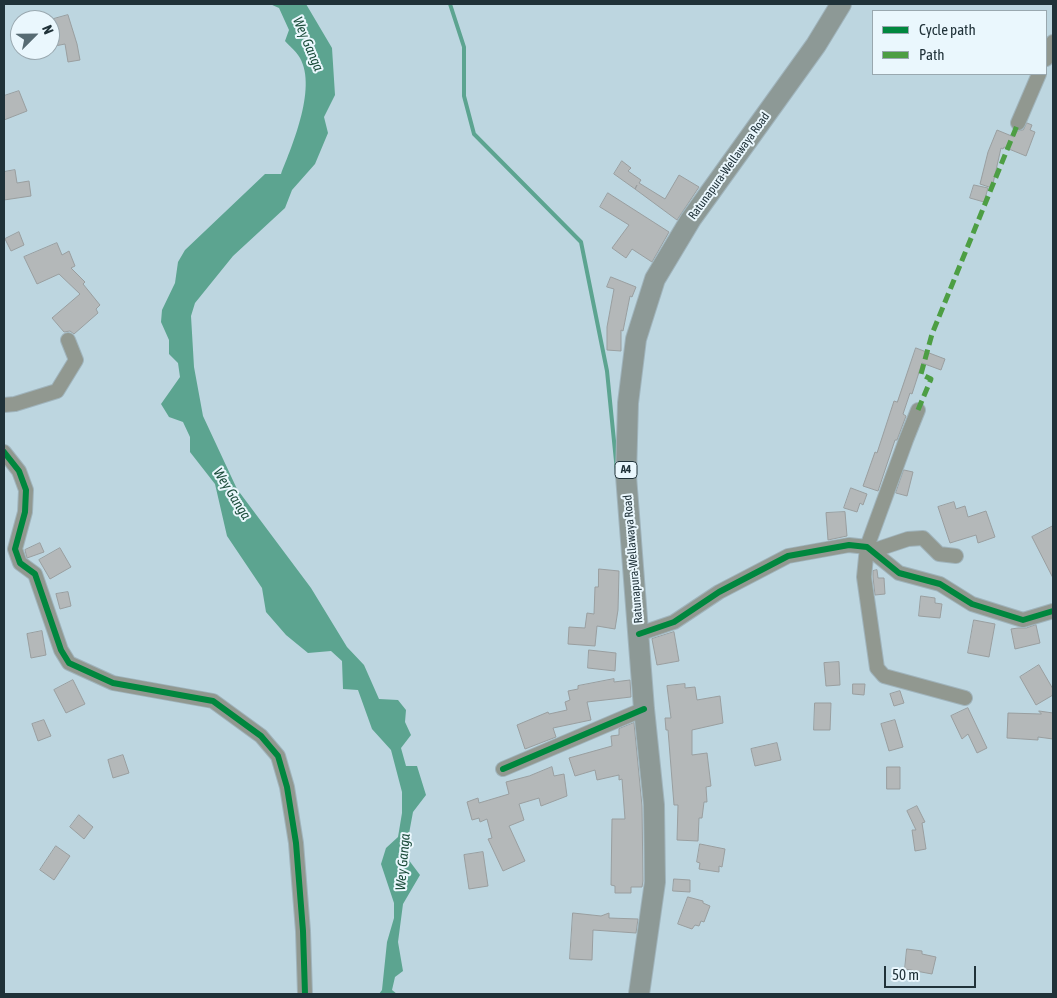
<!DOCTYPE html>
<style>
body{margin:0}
#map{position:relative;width:1057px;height:998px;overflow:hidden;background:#bdd6e0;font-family:"Asap Condensed",sans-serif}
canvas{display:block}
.frame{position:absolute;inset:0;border:5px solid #203239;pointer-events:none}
.legend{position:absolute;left:872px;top:10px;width:175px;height:65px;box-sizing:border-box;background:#eaf7fd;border:1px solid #99a8af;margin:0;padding:6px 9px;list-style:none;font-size:15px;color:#203239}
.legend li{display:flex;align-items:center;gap:10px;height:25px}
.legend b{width:25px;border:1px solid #99a8af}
.north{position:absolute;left:10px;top:10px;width:50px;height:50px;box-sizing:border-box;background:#eaf7fd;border:1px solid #99a8af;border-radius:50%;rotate:67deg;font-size:14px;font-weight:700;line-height:20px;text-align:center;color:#203239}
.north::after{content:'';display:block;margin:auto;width:18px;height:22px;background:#576b73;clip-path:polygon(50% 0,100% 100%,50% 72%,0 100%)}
.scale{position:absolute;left:884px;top:966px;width:92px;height:22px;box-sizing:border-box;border:2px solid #203239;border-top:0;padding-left:6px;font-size:15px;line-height:18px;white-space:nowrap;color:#203239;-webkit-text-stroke:4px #eaf7fd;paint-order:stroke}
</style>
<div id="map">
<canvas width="1057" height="998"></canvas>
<div class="frame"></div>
<ul class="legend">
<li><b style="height:6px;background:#00873e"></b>Cycle path</li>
<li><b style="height:6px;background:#4d9e44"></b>Path</li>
</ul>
<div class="north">N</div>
<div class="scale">50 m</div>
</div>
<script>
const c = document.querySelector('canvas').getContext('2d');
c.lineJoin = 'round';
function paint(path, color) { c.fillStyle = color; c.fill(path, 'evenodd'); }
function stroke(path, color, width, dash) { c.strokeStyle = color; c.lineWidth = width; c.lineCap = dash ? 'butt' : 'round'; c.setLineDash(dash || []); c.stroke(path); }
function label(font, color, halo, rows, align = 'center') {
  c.font = font + ' "Asap Condensed",sans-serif'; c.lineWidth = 4; c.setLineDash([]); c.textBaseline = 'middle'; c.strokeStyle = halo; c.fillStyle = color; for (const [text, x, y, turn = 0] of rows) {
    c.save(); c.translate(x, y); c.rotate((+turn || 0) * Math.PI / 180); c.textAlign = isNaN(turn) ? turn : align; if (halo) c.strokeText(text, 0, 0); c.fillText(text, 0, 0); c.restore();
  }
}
const water = new Path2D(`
 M270,4H306L332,48L335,95L324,117L328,133L315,164L292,190L285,208L233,256L195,303L191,316L194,367L203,416L237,489L311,588L347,647L364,665L379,699L398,700L406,710L405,722L411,735L401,748L406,766H417L426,795L413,812L405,855L420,875L403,904L398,942L403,971L395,977L392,990L397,994H379L382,990L387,942L394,918V903L381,864L386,848L398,837L402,813V792L391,750L372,729L358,690L343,689L342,661L331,651L308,653L286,635L266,612L262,588L227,536L215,484L190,452V437L183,422L169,417L161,404L180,377L178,363L169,354V340L161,322L162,310L175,283L178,262L185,250L265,174H281C292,146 319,84 298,55C295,50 289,46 285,41L289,30L279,8Z`);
const stream = new Path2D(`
 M450,4L464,47V96L474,134L581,242L607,371L617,471`);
const building = new Path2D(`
 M68,15L77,44L80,60L68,62L65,44L55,46L50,31V20Z
 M19,91L27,111L4,120V96Z
 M1027,123L1032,125L1030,130L1035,132L1026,156L1004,147L1003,149L1001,148L992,188L980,184L988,152L997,130L1014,137L1017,131L1023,130Z
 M622,161L631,168L628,171L641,180L639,183L665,199L679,175L699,187L677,220L635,189L637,185L635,189L614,174Z
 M15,170L17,183L29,181L31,196L4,200V172Z
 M974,185L988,188L984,202L970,198Z
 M608,193L669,232L652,262L632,249L626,258L612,248L629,225L600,207Z
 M19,232L24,245L11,251L5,239Z
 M57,243L62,255L69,251L75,266L71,268L85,282L83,284L100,305L96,309L98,313L74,334L70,331L64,332L52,318L80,294L59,274L37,284L24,257Z
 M611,277L636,287L632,297L630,296L623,331L621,330V351L607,350V327L614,289L607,287Z
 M916,348L945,359L941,370L922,363L912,394L910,393L903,414L906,416L897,440H895L878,491L863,486L875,452L877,453L894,401L897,402Z
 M904,470L913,472L907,496L896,493Z
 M851,488L867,494L863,505L860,503L857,512L844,508Z
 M954,502L956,509L965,506L968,517L986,511L995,537L978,543L976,535L950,543L938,507Z
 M845,512L847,536L828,540L826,513Z
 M1053,526V578L1032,537Z
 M40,543L44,552L27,558L25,550Z
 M60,548L71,567L50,579L39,560Z
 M599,569L619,571L618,610L615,629L597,626L595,646L568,644L569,627L585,628L587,613L594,614L595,587H598Z
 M877,570L878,578H884L885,594L875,595L873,577V571Z
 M68,592L71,606L60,609L56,594Z
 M921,596L935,598V603L942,604L940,618L919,616Z
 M974,620L995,624L989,657L968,653Z
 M1036,625L1040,643L1015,649L1011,629L1018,628H1026Z
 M42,631L46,655L31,658L27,634Z
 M674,632L679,661L657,665L652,639Z
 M589,650L616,653L615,671L588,668Z
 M839,662L840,685L826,686L824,663Z
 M1039,665L1053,689V695L1036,705L1020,677Z
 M614,679V682L630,680L631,697L587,702L591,720L553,728L556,737L525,749L517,725L548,712L549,714L567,710L565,702L570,700L568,691L578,689V686Z
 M73,680L85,704L66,713L54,690Z
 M685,684V688L695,687L697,700L720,696L723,723L692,730V755L707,753L711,786L706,787L707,802H704L702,818H699L698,841L677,840L678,805H674L668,730H666L665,718H671L667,686Z
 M853,684H865L864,695L853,694Z
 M900,691L904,703L894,706L890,694Z
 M815,703H831L830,730H814Z
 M968,708L987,748L977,753L968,734L962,739L951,716Z
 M1039,711L1053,713V739L1038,737V740L1007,738L1008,713L1041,714Z
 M44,720L51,736L38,741L32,724Z
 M895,720L903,747L889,751L881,724Z
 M634,723L642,806L643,881L642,887H631V893H615V886L611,885L612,819H625L622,779L619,780V775L597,780L595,770L575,776L569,758L612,746L611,736L619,735V729Z
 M777,743L781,760L755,766L751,749Z
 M123,755L129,773L113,778L108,760Z
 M552,767L554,776L564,774L567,796L541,806L539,798L519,804L524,820L509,826L525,861L503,871L488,839L492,838L487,819L480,822L479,818L472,820L467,802L478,798L479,803L509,794L506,782L529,776Z
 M887,767H900V789H887Z
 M917,806L925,822L922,823L926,849L915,851L912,830H916L907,811Z
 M79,815L93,827L84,839L70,827Z
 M700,844L725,849L722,867L719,866V872L699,869L700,863L697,862Z
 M56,846L70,856L54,880L40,870Z
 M483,852L488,886L469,889L464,855Z
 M674,879L690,880V892L673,891Z
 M688,897L703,901V903L710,906L704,922L701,921L699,926L695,925L692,929L678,924Z
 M573,913L601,916L609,913V918L638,919L636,933L593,930L592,960L570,959Z
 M907,949L922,951V954L936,957L932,974L905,969Z`);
const minor = new Path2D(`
 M1046,59L1053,42
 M1018,123L1039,74
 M4,405L15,404L57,391L76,360L68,340
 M918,410L906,440L867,547L864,577L877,668L884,676L965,698
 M4,452L19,471L26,490L25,512L15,549L20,563L35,574L61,650L69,663L113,683L213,701L261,736L278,756L287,787L296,843L303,931L305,994
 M872,551L908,539L923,538L939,554L956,556
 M639,634L674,622L719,592L788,556L849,545L867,547L899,573L940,584L972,604L1023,620L1053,611
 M503,769L644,709`);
const highway = new Path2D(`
 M639,994L655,882L654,805L644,709L626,476L628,403L636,339L655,279L691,219L816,45L841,4`);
const quiet = new Path2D(`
 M918,410L931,379L921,374L932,334L1018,123`);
const cycleway = new Path2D(`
 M4,452L19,471L26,490L25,512L15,549L20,563L35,574L61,650L69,663L113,683L213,701L261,736L278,756L287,787L296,843L303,931L305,994
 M639,634L674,622L719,592L788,556L849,545L867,547L899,573L940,584L972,604L1023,620L1053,611
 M503,769L644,709`);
const shields = [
 [626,470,22]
];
const shieldNames = [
 ["A4",626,470]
];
const streetNames = [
 ["Ratunapura-Wellawaya Road",729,166,-54],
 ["Ratunapura-Wellawaya Road",633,559,-95]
];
const waterNames = [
 ["Wey Ganga",308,44,67],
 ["Wey Ganga",232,494,58],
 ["Wey Ganga",403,862,-85]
];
paint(water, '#5ca490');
stroke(stream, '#5ca490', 4);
paint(building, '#b4b8b9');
stroke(building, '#999e9f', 1);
stroke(minor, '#a0b4bc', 16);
stroke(highway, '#a0b4bc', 22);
stroke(minor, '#919890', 14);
stroke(highway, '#8d9996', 20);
stroke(quiet, '#4d9e44', 5, [10, 5]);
stroke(cycleway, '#00873e', 6);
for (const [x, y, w] of shields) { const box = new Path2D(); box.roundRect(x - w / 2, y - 8.5, w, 17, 4); c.fillStyle = '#eaf7fd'; c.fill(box); stroke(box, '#203239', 1); }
label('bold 11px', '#203239', null, shieldNames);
label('12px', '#203239', '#eaf7fd', streetNames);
label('italic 14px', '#1c4d3b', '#eaf7fd', waterNames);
</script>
